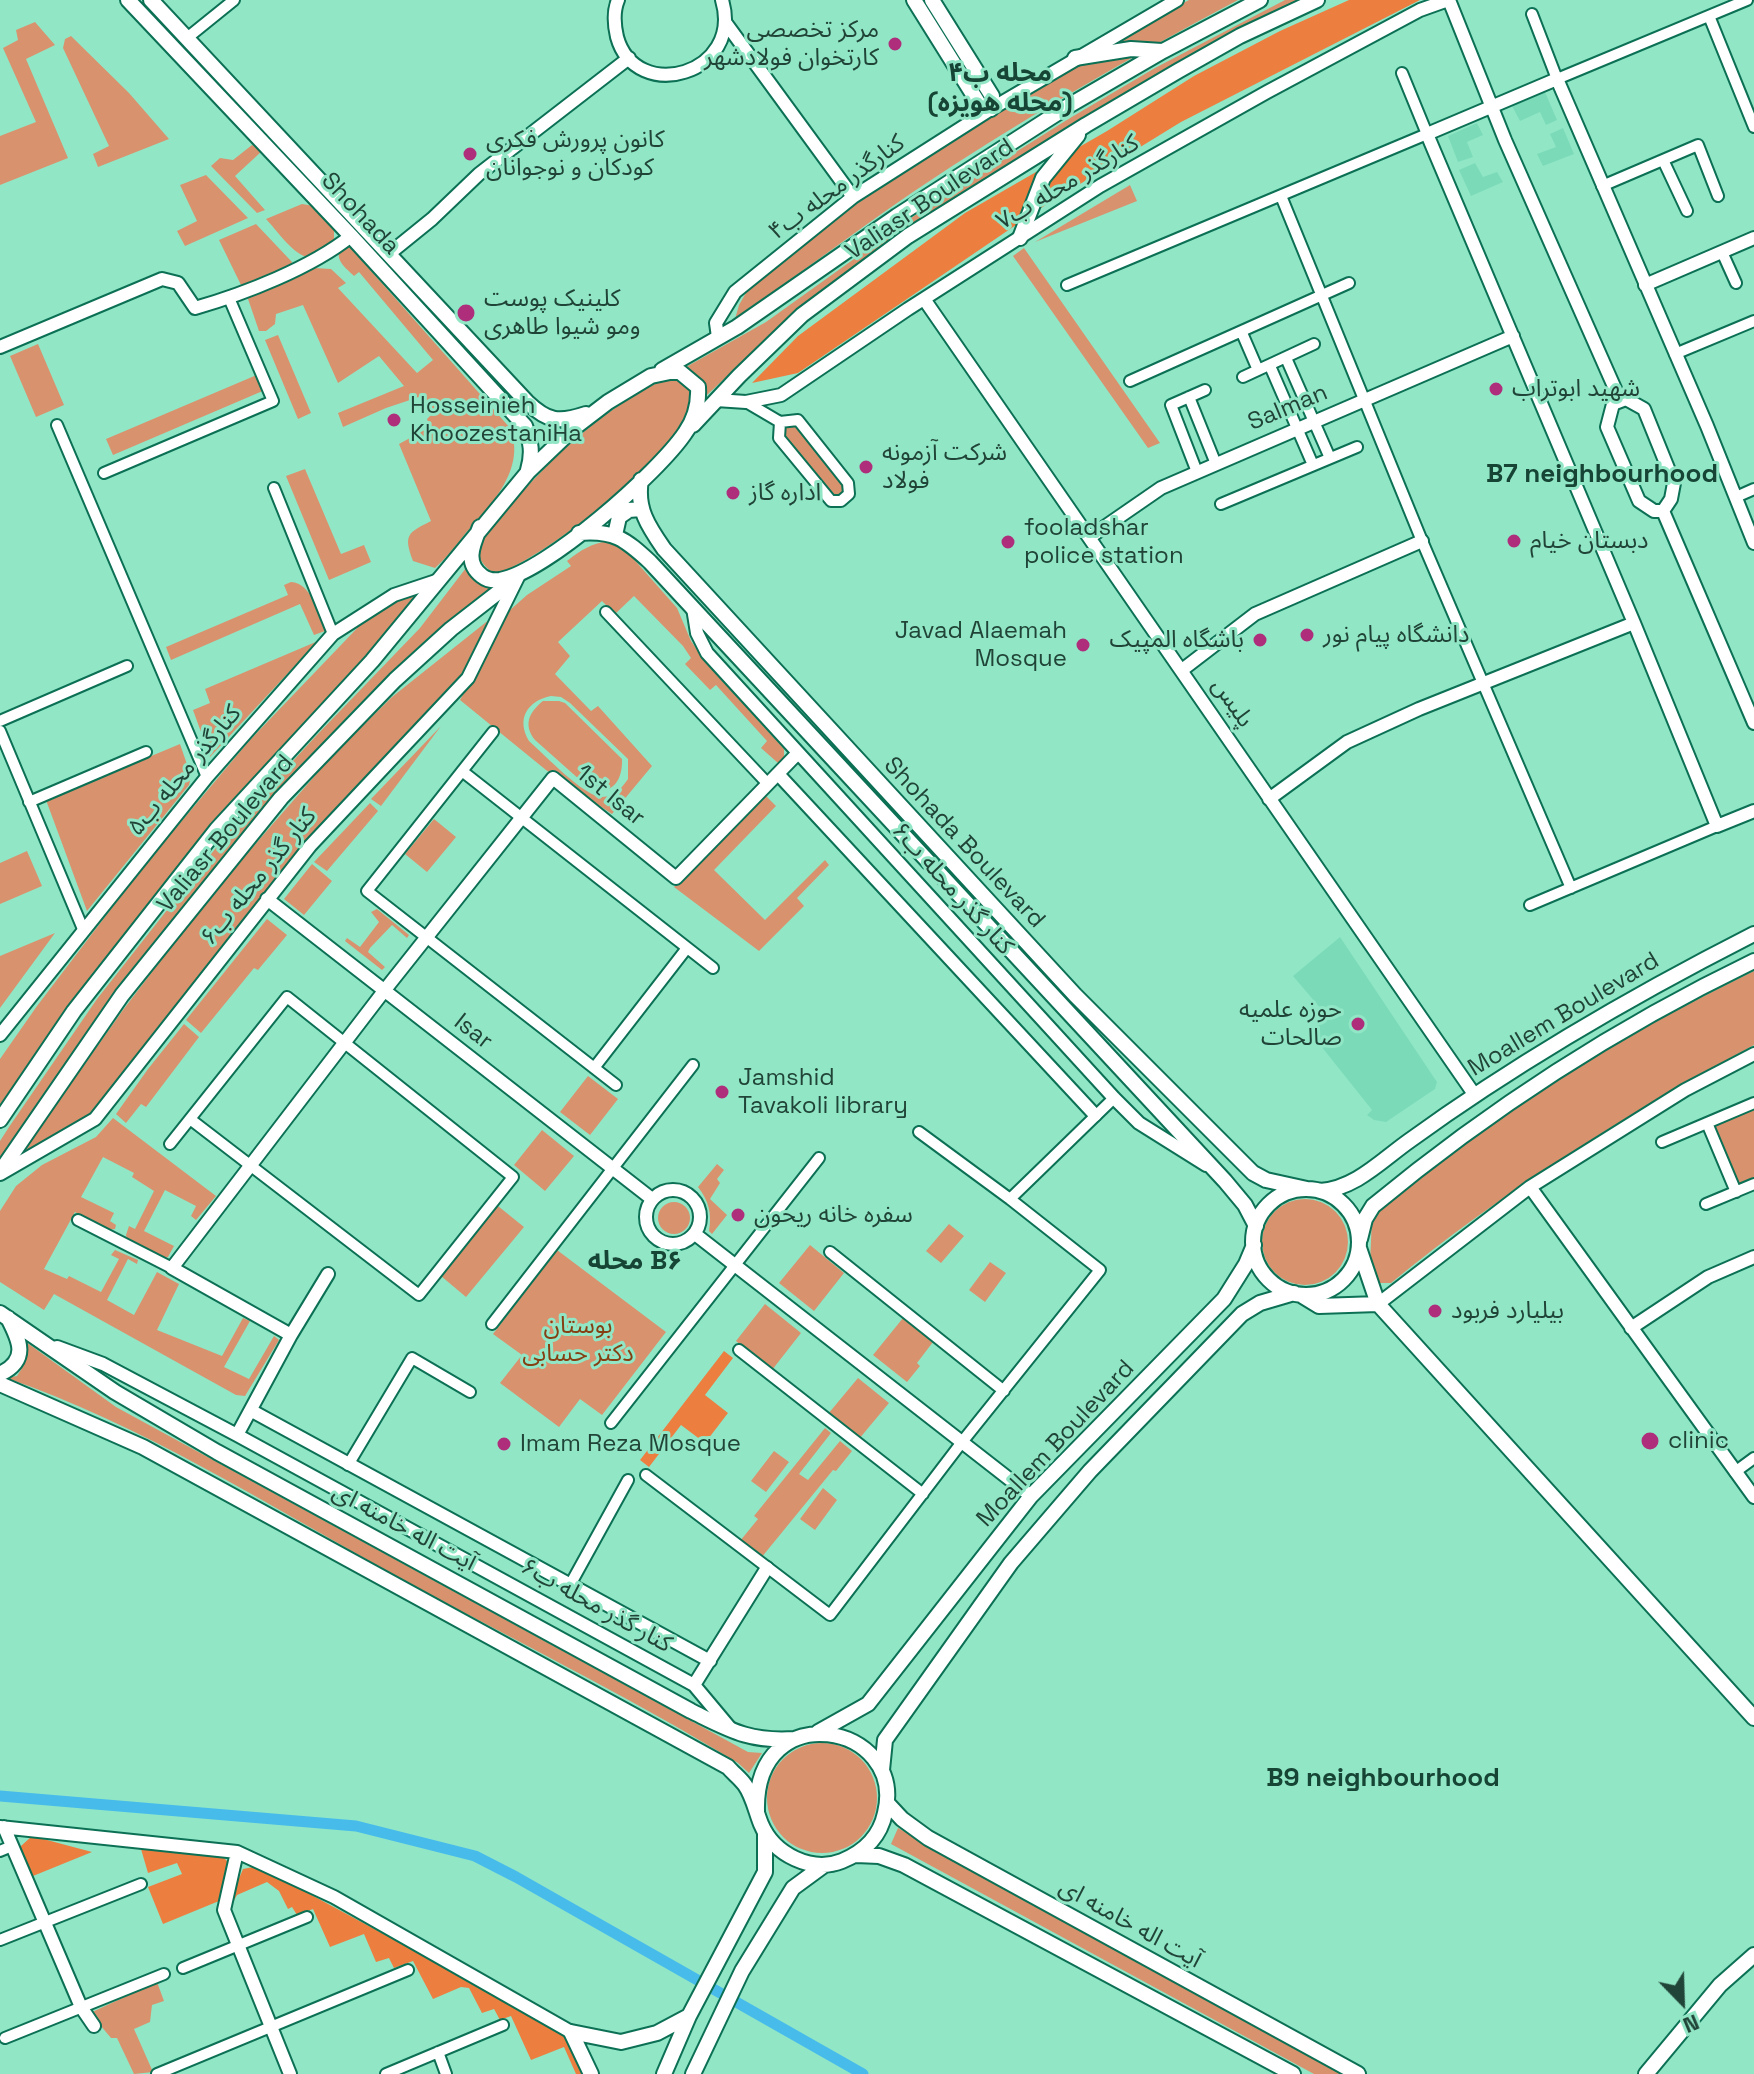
<!DOCTYPE html>
<meta charset="utf-8">
<style>
body{margin:0}
#map{position:relative;width:1754px;height:2074px;overflow:hidden;background:#91e6c6;font-family:"Space Grotesk",sans-serif}
canvas{display:block}
.north{position:absolute;left:1642px;top:1962px;width:80px;height:80px;-webkit-text-stroke:6px #91e6c6;paint-order:stroke;rotate:157deg;font-size:22px;font-weight:700;line-height:32px;text-align:center;color:#204437}
.north::after{content:'';display:block;margin:auto;width:28px;height:36px;background:#204437;clip-path:polygon(50% 0,100% 100%,50% 72%,0 100%)}
</style>
<div id="map">
<canvas width="1754" height="2074"></canvas>
<div class="north">N</div>
</div>
<script>
const c = document.querySelector('canvas').getContext('2d');
c.lineJoin = 'round';
function paint(path, color) { c.fillStyle = color; c.fill(path, 'evenodd'); }
function stroke(path, color, width, dash) { c.strokeStyle = color; c.lineWidth = width; c.lineCap = dash ? 'butt' : 'round'; c.setLineDash(dash || []); c.stroke(path); }
function label(font, color, halo, rows, align = 'center') {
  c.font = font + ' "Space Grotesk","Noto Sans Arabic",sans-serif'; c.lineWidth = 6; c.setLineDash([]); c.textBaseline = 'middle'; c.strokeStyle = halo; c.fillStyle = color; for (const [text, x, y, turn = 0] of rows) {
    c.save(); c.translate(x, y); c.rotate((+turn || 0) * Math.PI / 180); c.textAlign = isNaN(turn) ? turn : align; if (halo) c.strokeText(text, 0, 0); c.fillText(text, 0, 0); c.restore();
  }
}
const built = new Path2D(`
 M1545,92L1557,120L1546,125L1540,112L1520,121L1512,106Z
 M1477,123L1483,135L1467,142L1473,157L1458,162L1448,136Z
 M1563,128L1574,154L1543,166L1537,154L1556,147L1550,134Z
 M1475,163L1483,177L1497,172L1503,182L1471,196L1459,170Z
 M1340,937L1437,1082L1435,1089L1386,1122L1374,1120L1367,1115L1372,1110L1309,1031L1327,1016L1293,976Z`);
const green = new Path2D(`
 M1189,0H1238C1127,59 1017,122 913,192C853,233 795,277 735,319L739,305L751,284L832,220L1023,95L1137,27Z
 M1285,0H1303L1092,113L953,202L789,318L707,395L704,382L686,367L766,322L914,216L1070,118L1155,68Z
 M35,22L55,45L26,59L68,158L0,185V136L36,122L3,48L18,40L16,30Z
 M71,36L129,93L169,139L98,167L93,154L109,146L63,48L65,39Z
 M252,145L262,151L235,176L265,210L257,213L211,166L220,158L233,160Z
 M206,175L248,218L185,246L177,231L197,221L180,185Z
 M1130,185L1137,201L1035,242Z
 M302,204L314,206L334,230V239C329,244 322,253 315,256C299,264 276,229 266,219Z
 M256,224L292,262L290,267L241,285L219,240Z
 M349,246L510,428C527,469 490,506 465,534C456,546 446,558 435,568L413,561C403,534 408,533 431,521L399,444L430,427L427,419L431,415L422,396L386,408L343,427L338,413L404,386L379,356L338,383L303,305L276,314L275,324L266,331H259L247,296L314,268L331,269L346,283L338,288L417,373L433,360L359,272L354,276C345,267 334,260 341,247Z
 M1024,248L1160,443L1148,448L1013,256Z
 M278,335L311,413L298,419L265,340Z
 M38,344L64,405L36,417L10,356Z
 M259,374L265,390L113,455L106,439Z
 M663,380C674,380 684,379 689,390C692,397 694,407 691,414C674,455 537,565 494,574C486,567 477,560 479,549C481,536 495,523 503,514C549,460 599,411 663,380Z
 M796,423L847,488L841,497L833,498L785,441L782,432L784,425Z
 M305,469L341,554L364,545L371,562L329,580L286,476Z
 M609,541L623,547L677,608L691,641L706,663L784,749V758L778,763L761,748L767,741L716,685L710,690L685,664L691,658L683,646L634,596L615,614L602,601L558,642L570,656L555,674L591,711L598,706L652,766L612,814L546,770L460,700L509,611L527,595L571,566L567,561C581,550 592,543 609,541ZM551,696L561,697L570,703L628,759V779C622,788 614,797 602,797C583,796 545,755 529,741C516,719 527,701 551,696Z
 M469,564L482,584L491,590C427,633 373,689 320,746C202,874 99,1015 0,1159V1141L9,1127L97,999L234,825L315,737L420,628Z
 M291,582C312,583 318,614 325,631L314,635L300,604L171,660L166,647L288,595L284,585Z
 M426,589L354,670L0,1108V1059L37,1006L143,867L249,741L364,621L410,593Z
 M490,619L482,644L461,680L397,746L91,1119L26,1155H20L123,1010L210,896L333,755L392,697Z
 M318,641L210,757L193,710L210,703L205,689Z
 M543,701H559L565,703L622,759C623,780 612,797 589,788L535,740C523,725 529,712 543,701Z
 M441,726L381,806L371,799Z
 M180,744L191,776L189,785L87,911L46,800Z
 M764,794L776,806L714,870L765,920L825,860L829,865L797,898L804,906L759,951L674,887Z
 M370,803L378,811L327,871L314,862Z
 M434,819L456,837L427,872L405,854Z
 M27,851L42,886L0,904V863Z
 M312,864L332,881L304,915L284,899Z
 M377,909L409,935L407,938L392,925L370,948L368,952L385,967L382,970L345,941L347,938L360,947L379,922L371,912Z
 M267,919L287,935L258,970L254,968L201,1033L186,1020Z
 M55,933L0,1008V956Z
 M1754,971V1045C1627,1114 1503,1191 1391,1283H1380L1370,1264L1372,1217C1420,1177 1469,1136 1521,1102C1594,1053 1675,1010 1754,971Z
 M184,1024L199,1037L146,1107L141,1104L126,1123L116,1114L148,1069Z
 M588,1076L618,1099L590,1135L560,1112Z
 M1754,1107V1180L1738,1187L1711,1125Z
 M113,1118L216,1196L196,1220L191,1216L196,1206L165,1190L144,1231L174,1246L168,1257L163,1259L127,1240L126,1235L129,1226L135,1229L154,1191L132,1177L134,1173L103,1157L81,1197L114,1213L110,1221L116,1225L115,1229L107,1230L75,1212L44,1269L67,1279L69,1276L101,1292L119,1259L111,1255L115,1250L138,1260L137,1264L128,1259L107,1300L134,1315L157,1272L179,1284L157,1330L222,1356L243,1318L250,1321L224,1367L249,1379L274,1336L279,1340L245,1396L236,1395L54,1294L44,1310L0,1282V1211L16,1186L42,1165L96,1137Z
 M542,1130L574,1156L545,1191L514,1165Z
 M717,1164L724,1170L717,1179L720,1183L710,1199L727,1215L712,1234L709,1231C712,1214 709,1201 698,1187Z
 M1262 1242a43 43 0 1 1 86 0a43 43 0 1 1-86 0Z
 M658 1218a16 16 0 1 1 32 0a16 16 0 1 1-32 0Z
 M498,1206L524,1227L466,1297L441,1276Z
 M949,1224L964,1236L941,1263L926,1251Z
 M810,1245L844,1273L814,1311L779,1283Z
 M557,1250L666,1332L602,1415L580,1399L559,1427L500,1383L522,1355L493,1334Z
 M990,1262L1006,1273L985,1302L969,1290Z
 M765,1304L801,1333L772,1370L736,1341Z
 M903,1318L933,1342L917,1363L920,1366L907,1382L873,1355Z
 M26,1342L116,1407L748,1752L762,1753L749,1773L738,1763C625,1694 507,1637 391,1573C268,1505 139,1423 6,1378L17,1376C25,1364 29,1357 26,1342Z
 M858,1378L889,1403L859,1439L828,1414Z
 M825,1428L831,1433L799,1474L808,1480L840,1441L852,1451L836,1471L833,1470L761,1558L740,1541L758,1519L754,1516Z
 M774,1451L789,1462L766,1492L751,1481Z
 M823,1488L837,1500L815,1530L800,1519Z
 M767 1798a55 55 0 1 1 110 0a55 55 0 1 1-110 0Z
 M898,1828L1342,2074H1314L891,1844Z
 M157,1982L164,2001L152,2005L150,2022L134,2029L153,2072L134,2074L117,2038H111L90,2013Z`);
const forest = new Path2D(`
 M1349,0H1420L1181,122L1041,208L798,373L752,383L798,336L965,213L1107,131L1194,76L1280,31Z
 M724,1351L733,1358L705,1395L728,1413L705,1443L681,1425L649,1467L640,1460Z
 M32,1836L92,1852L33,1876L21,1857V1846Z
 M141,1849L224,1858L228,1862L227,1875L219,1901L163,1924L148,1887L182,1874L177,1863L148,1873Z
 M258,1866L568,2034L587,2074H576L564,2047L531,2060L511,2016L500,2020L494,2009L482,2013L469,1988L461,1987L433,1999L413,1961L394,1968L389,1958L376,1962L364,1934L330,1947L313,1909L297,1915L292,1907L288,1909L279,1891L267,1882L237,1895L233,1902L231,1897L243,1869Z`);
const canal = new Path2D(`
 M0,1796L356,1826L475,1856L516,1877L863,2074`);
const minor = new Path2D(`
 M1532,14L1557,79L1747,0
 M1709,16L1754,127
 M187,38L234,0
 M1663,160L1687,211
 M1602,186L1698,145L1718,196
 M1281,196L1422,541L1571,888
 M1722,252L1736,283
 M1067,285L1427,134L1402,73
 M1242,333L1258,370
 M1675,354L1754,321
 M1286,358L1330,458
 M1270,366L1313,465
 M1243,377L1314,344
 M1130,381L1349,283
 M1189,397L1216,464
 M746,402L780,422L798,420L848,483L849,494L841,501H831L779,438L780,422
 M57,425L207,777
 M1197,472L1171,405L1205,390
 M104,473L273,401L229,298
 M274,488L333,634
 M1736,497L1754,489
 M1221,504L1357,447
 M606,612L768,784
 M0,721L127,666
 M0,731L83,929
 M493,732L367,891L616,1085
 M462,771L713,968
 M29,802L146,752
 M1530,905L1717,826
 M594,1068L687,948
 M1707,1123L1736,1192
 M919,1132L1010,1199
 M1662,1142L1754,1103
 M170,1144L287,997L513,1177L419,1295L190,1119
 M1706,1204L1754,1184
 M78,1220L172,1268
 M830,1252L1004,1391
 M492,1324L693,1065
 M739,1350L923,1494
 M611,1423L819,1158
 M348,1465L412,1358L470,1392
 M1735,1472L1754,1458
 M646,1475L830,1615L962,1442L1100,1270L1010,1199L1114,1098
 M570,1585L628,1480
 M0,1851L12,1846
 M0,1940L141,1884
 M183,1968L307,1917
 M5,2038L164,1974
 M438,2052L446,2074
 M157,2074L408,1970
 M386,2074L503,2025`);
const tertiary = new Path2D(`
 M618,0C613,12 614,24 617,37C636,105 744,74 722,0
 M1449,0L1505,140L1620,400
 M725,22L853,197
 M390,253L432,219L479,174L629,58
 M1645,285L1754,238
 M924,299L1474,1094
 M718,337L716,323L735,292L853,197L991,109L1177,0
 M0,347L162,279L178,283L195,308C244,294 311,268 351,236
 M1626,399L1644,409L1674,483L1671,499L1663,511H1654L1639,501L1607,427L1613,404Z
 M716,400L746,402L781,395L908,309L1100,186L1267,92L1420,10L1448,0
 M1663,511L1754,723
 M1090,537L1161,488L1513,336
 M1754,543L1707,426L1557,79L1427,134L1634,623L1717,826L1754,811
 M693,608L697,633L707,653L1114,1098L1139,1123L1206,1165
 M1182,670L1255,614L1422,541
 M778,774L1095,1115
 M1269,799L1347,742L1419,709L1634,623
 M267,899L652,1199
 M0,1035L207,777L333,634L394,595L439,580
 M0,1174L95,1119L310,846L468,678L518,577
 M1530,1187L1754,1497
 M646 1217a27 27 0 1 1 54 0a27 27 0 1 1-54 0Z
 M695,1234L1031,1496
 M1378,1304L1530,1187L1685,1090L1754,1054
 M1631,1328L1708,1277L1754,1257
 M291,1335L172,1268L384,991L553,778L676,878L798,753
 M57,1347L103,1364L237,1435L694,1685L730,1728
 M252,1411L710,1661
 M237,1435L291,1335L328,1274
 M694,1685L767,1568
 M0,1827L237,1852L334,1897L571,2032
 M4,1827L81,2007L94,2026
 M237,1852L224,1910L290,2074`);
const secondary = new Path2D(`
 M128,0L351,236L525,426C531,442 533,453 528,470
 M151,0L527,402C548,422 559,423 586,414
 M914,0L979,104L991,109L992,96L932,0
 M1075,58L1131,49L1162,51
 M1020,238L1043,178L1078,135
 M662,370L737,327L897,216L1070,105L1163,51L1260,0
 M693,425L739,376L802,315L908,236L1086,125L1178,71L1240,36L1317,0
 M641,480C636,508 648,526 664,549L1075,995L1253,1173L1266,1180L1307,1189
 M579,533C614,530 625,539 650,562L1225,1181L1245,1205L1256,1226
 M615,535L619,517L629,510L640,509
 M0,1120L74,1011L217,829L372,661L528,472L574,428L608,402L651,376L670,372H680L698,387C699,405 695,419 685,433C658,473 546,572 500,580C493,581 487,580 482,576C464,563 473,544 480,527
 M0,1172L122,995L281,798L395,680L451,629L514,580
 M1253 1242a53 53 0 1 1 106 0a53 53 0 1 1-106 0Z
 M1320,1191C1355,1189 1382,1160 1409,1141C1518,1062 1634,995 1754,934
 M1360,1239L1365,1219L1373,1206C1490,1109 1617,1027 1754,961
 M1359,1248L1378,1304L1754,1718
 M1301,1295L1319,1306L1378,1304
 M0,1313L115,1392L217,1452L691,1711C730,1730 749,1742 794,1739
 M0,1374C29,1360 20,1341 8,1318
 M0,1384L143,1447L728,1767C733,1773 740,1778 745,1785C753,1796 756,1812 761,1824C774,1855 812,1873 842,1861C864,1852 880,1837 885,1813C907,1723 754,1694 757,1811
 M818,1732L868,1704L1031,1496L1224,1299L1246,1264L1254,1245
 M882,1770L885,1740L1011,1563L1090,1471L1242,1314L1260,1303L1294,1293
 M888,1804L902,1819L928,1838L1358,2074
 M856,1855L879,1856L904,1865L1293,2074
 M571,2032L621,2042L657,2033L689,2016
 M571,2032L591,2074
 M664,2074L689,2016L765,1872V1833
 M693,2074L742,1971L793,1888L823,1866
 M1646,2074L1720,1985L1754,1955`);
const markers = [
 [895,44,8,"#ae2e7b"],
 [470,154,8,"#ae2e7b"],
 [466,313,10,"#ae2e7b"],
 [1496,389,8,"#ae2e7b"],
 [394,420,8,"#ae2e7b"],
 [866,467,8,"#ae2e7b"],
 [733,493,8,"#ae2e7b"],
 [1514,541,8,"#ae2e7b"],
 [1008,542,8,"#ae2e7b"],
 [1307,635,8,"#ae2e7b"],
 [1260,640,8,"#ae2e7b"],
 [1083,645,8,"#ae2e7b"],
 [1358,1024,8,"#ae2e7b"],
 [722,1092,8,"#ae2e7b"],
 [738,1215,8,"#ae2e7b"],
 [1435,1311,8,"#ae2e7b"],
 [1650,1441,10,"#ae2e7b"],
 [504,1444,8,"#ae2e7b"]
];
const poiNames = [
 ["مرکز تخصصی",879,30,"right"],
 ["کارتخوان فولادشهر",879,58,"right"],
 ["کانون پرورش فکری",486,140],
 ["کودکان و نوجوانان",486,168],
 ["کلینیک پوست",484,299],
 ["ومو شیوا طاهری",484,327],
 ["شهید ابوتراب",1512,389],
 ["Hosseinieh",410,406],
 ["KhoozestaniHa",410,434],
 ["شرکت آزمونه",882,453],
 ["فولاد",882,481],
 ["اداره گاز",749,493],
 ["fooladshar",1024,528],
 ["police station",1024,556],
 ["دبستان خیام",1530,541],
 ["Javad Alaemah",1067,631,"right"],
 ["Mosque",1067,659,"right"],
 ["دانشگاه پیام نور",1323,635],
 ["باشگاه المپیک",1244,640,"right"],
 ["حوزه علمیه",1342,1010,"right"],
 ["صالحات",1342,1038,"right"],
 ["Jamshid",738,1078],
 ["Tavakoli library",738,1106],
 ["سفره خانه ریحون",754,1215],
 ["بیلیارد فربود",1451,1311],
 ["clinic",1668,1441],
 ["Imam Reza Mosque",520,1444]
];
const streetNames = [
 ["کنارگذر محله ب۷",1068,183,-31],
 ["کنارگذر محله ب۴",837,188,-36],
 ["Valiasr Boulevard",930,200,-34],
 ["Shohada",360,214,47],
 ["Salman",1288,408,-23],
 ["پلیس",1232,703,55],
 ["کنارگذر محله ب۵",185,771,-50],
 ["1st Isar",610,796,39],
 ["Valiasr Boulevard",226,834,-50],
 ["Shohada Boulevard",964,843,47],
 ["کنار گذر محله ب۶",259,877,-51],
 ["کنار گذر محله ب۶",952,889,48],
 ["Moallem Boulevard",1564,1015,-31],
 ["Isar",473,1032,38],
 ["Moallem Boulevard",1056,1444,-47],
 ["آیت اله خامنه ای",404,1528,28],
 ["کنار گذر محله ب۶",596,1606,29],
 ["آیت اله خامنه ای",1130,1924,29]
];
const parkNames = [
 ["بوستان",578,1326],
 ["دکتر حسابی",578,1354]
];
const neighbourhoodNames = [
 ["محله ب۴",1000,74],
 ["(محله هویزه)",1000,104],
 ["B7 neighbourhood",1602,475],
 ["محله B۶",635,1262],
 ["B9 neighbourhood",1383,1779]
];
paint(built, '#7bdbb9');
paint(green, '#d8936e');
paint(forest, '#ec7f40');
stroke(canal, '#47bceb', 11);
stroke(minor, '#0c7055', 14);
stroke(tertiary, '#0c7055', 16);
stroke(secondary, '#0c7055', 18);
stroke(minor, '#fff', 10);
stroke(tertiary, '#fff', 12);
stroke(secondary, '#fff', 14);
for (const [x, y, r, color] of markers) { const dot = new Path2D(); dot.arc(x, y, r, 0, 2 * Math.PI); c.fillStyle = color; c.fill(dot); stroke(dot, '#91e6c6', 3); }
label('24px', '#204437', '#91e6c6', poiNames, 'left');
label('24px', '#204437', '#91e6c6', streetNames);
label('24px', '#853f13', '#91e6c6', parkNames);
label('bold 26px', '#164435', '#91e6c6', neighbourhoodNames);
</script>
